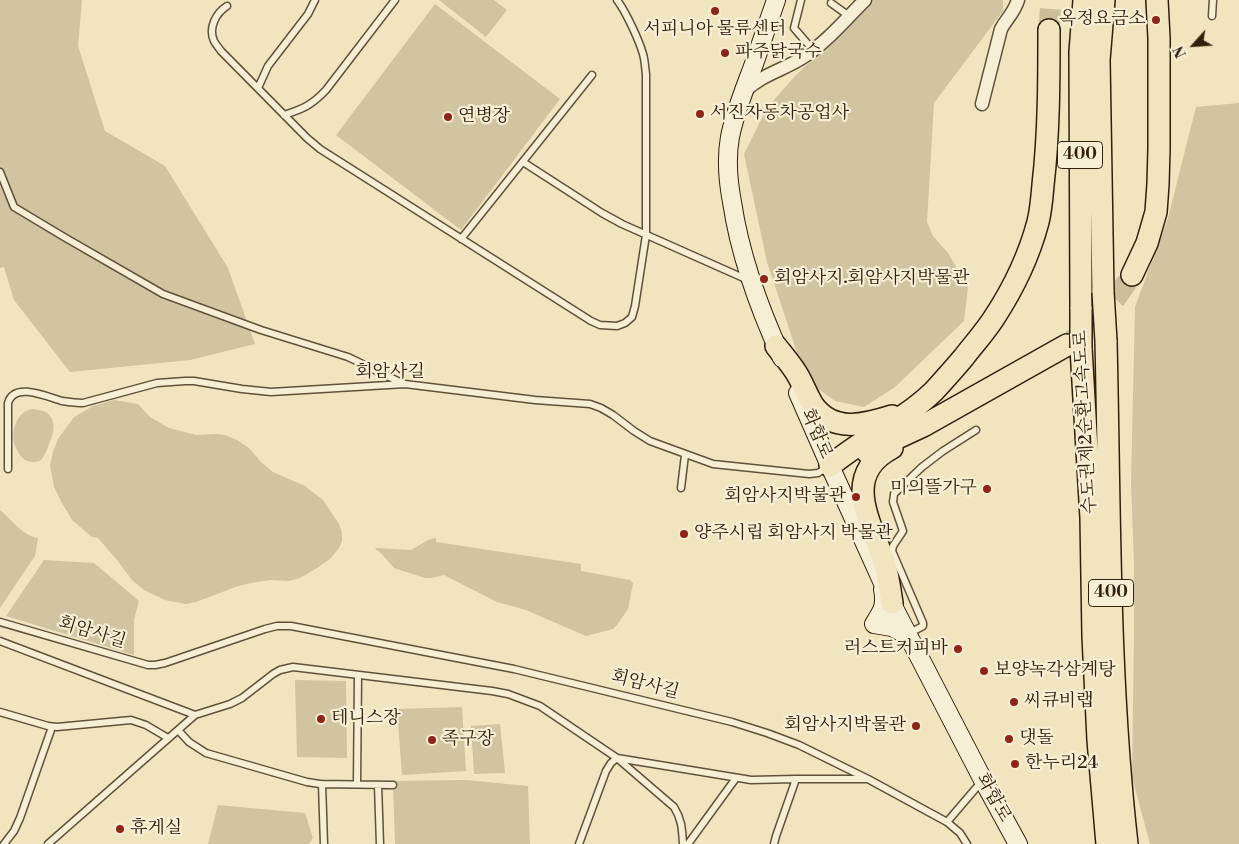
<!DOCTYPE html>
<meta charset="utf-8">
<style>
body{margin:0}
#map{position:relative;width:1239px;height:844px;overflow:hidden;background:#f1e5bf;font-family:"Libre Bodoni",serif}
canvas{display:block}
.north{position:absolute;left:1169px;top:20px;width:50px;height:50px;-webkit-text-stroke:4px #f6eed5;paint-order:stroke;rotate:244deg;font-size:14px;font-weight:700;line-height:20px;text-align:center;color:#30200d}
.north::after{content:'';display:block;margin:auto;width:18px;height:22px;background:#30200d;clip-path:polygon(50% 0,100% 100%,50% 72%,0 100%)}
</style>
<div id="map">
<canvas width="1239" height="844"></canvas>
<div class="north">N</div>
</div>
<script>
const c = document.querySelector('canvas').getContext('2d');
c.lineJoin = 'round';
function paint(path, color) { c.fillStyle = color; c.fill(path, 'evenodd'); }
function stroke(path, color, width, dash) { c.strokeStyle = color; c.lineWidth = width; c.lineCap = dash ? 'butt' : 'round'; c.setLineDash(dash || []); c.stroke(path); }
function label(font, color, halo, rows, align = 'center') {
  c.font = font + ' "Libre Bodoni","Noto Serif KR",serif'; c.lineWidth = 4.5; c.setLineDash([]); c.textBaseline = 'middle'; c.strokeStyle = halo; c.fillStyle = color; for (const [text, x, y, turn = 0] of rows) {
    c.save(); c.translate(x, y); c.rotate((+turn || 0) * Math.PI / 180); c.textAlign = isNaN(turn) ? turn : align; if (halo) c.strokeText(text, 0, 0); c.fillText(text, 0, 0); c.restore();
  }
}
const green = new Path2D(`
 M0,0H82L78,46L105,131L165,166L228,268L255,344L190,360L70,372L14,300L4,267L0,268Z
 M439,0H494L507,10L486,37Z
 M853,0H1003V11L934,103L927,222L933,236L948,253L968,287L964,321L895,387L864,407L835,401L806,380L767,262L744,154L767,108L795,76L857,18Z
 M435,4L560,99L461,230L336,135Z
 M1239,103V844H1150L1132,777L1134,635V565L1131,482L1135,307L1168,218L1196,107Z
 M114,400L138,404L150,417L169,428L196,435L217,434L225,435L237,440L249,448L261,462L273,472L305,486L323,500L339,524L342,533V541L339,548L330,559L317,568L300,578L289,581L270,580L256,582L238,586L196,602L186,604L165,600L144,590L132,580L117,560L98,538L92,537L72,520L62,503L54,487L50,465L53,452L58,439L74,417L93,406Z
 M32,409C37,410 43,410 47,413C59,422 52,438 47,449C46,452 44,456 42,459C39,462 39,461 35,462C24,463 19,455 15,446C11,436 14,421 22,414C25,411 29,410 32,409Z
 M0,510C11,519 23,536 38,538L35,556L0,608Z
 M434,538H436V542L581,564V571L630,580L633,583L628,609L617,625L613,629L586,636L526,610L497,602L444,575L432,578H425L394,568L380,552L375,549L376,548L411,550L428,540Z
 M44,560L94,563L139,601L134,620V655L6,616Z
 M295,680L346,681L347,758L297,757Z
 M462,707L466,771L402,775L397,709Z
 M500,724L505,773L474,774L471,726Z
 M466,780L528,786L530,844H395L393,781Z
 M218,805L305,813L313,838L309,844H208Z`);
const motorwayTunnel = new Path2D(`
 M1049,30L1051,0
 M1069,343L1090,326L1116,298L1132,275`);
const service = new Path2D(`
 M801,0L794,28L813,50
 M831,3L849,16
 M227,6C216,13 208,28 214,41C216,45 219,48 221,51L307,138L320,149L591,321L600,325L617,326L625,323L632,317L635,306L646,235V74C645,68 645,61 643,54C639,40 626,12 617,0
 M1212,16L1213,0
 M258,88L268,66L308,14L315,0
 M284,115C303,109 312,105 326,90L395,0
 M523,162L602,213L622,224L748,280
 M0,172L14,207L64,237L163,294L261,330L348,357L404,384
 M461,239L592,75
 M8,469V403C14,381 48,397 62,401C69,402 76,403 83,403L157,383L185,381H194L242,389L271,392L405,384L535,400L590,404L601,408L613,415L634,431L650,441L713,464L809,474L818,473L828,467
 M681,488L685,455
 M0,622L148,665H155L165,663L265,629L277,626H291L514,669L732,722L767,733L799,745L868,779L947,822L960,833L967,844
 M908,634L923,626V623L892,551L893,546L903,531L893,502L894,494L898,490L922,467L943,451L976,430
 M0,641L195,715
 M0,712L48,726L57,727L131,720L146,725L168,738
 M178,730L189,742L206,753L307,782L320,784L393,785
 M322,784L324,844
 M357,784L358,675
 M378,785L380,844
 M947,822L982,781
 M4,844L14,831L20,818L52,727
 M48,844L195,715L230,704L242,698L273,674L280,670L293,667L492,691L508,694L540,706L617,758L674,807C682,820 682,829 683,844
 M579,844L606,771L611,763L617,758L751,780L796,779
 M688,844L736,778
 M774,844L776,836L796,779H867`);
const minor = new Path2D(`
 M745,91C761,75 783,70 802,58C826,43 845,20 865,0
 M982,104L1001,29C1007,18 1014,13 1018,0`);
const secondary = new Path2D(`
 M776,0C769,20 762,41 755,61C746,86 735,111 730,137C726,159 728,181 732,202C740,256 759,308 782,358
 M798,393L830,466L896,612L983,780L1018,844
 M883,589C886,605 883,610 874,624L892,627L907,635`);
const motorway = new Path2D(`
 M1132,275L1147,243L1156,212L1158,184L1159,149V38L1157,0
 M1103,292L1099,60L1104,0
 M1081,309L1080,52L1084,0
 M1106,341C1110,509 1108,677 1127,844
 M776,346C783,355 791,364 797,374C803,384 807,395 813,405C833,433 864,425 892,416
 M1081,348L1091,518L1093,636L1098,740L1107,844
 M867,452L923,426L1067,345
 M830,466C862,439 903,421 934,391C944,380 954,369 964,357C974,344 985,332 994,318C1013,289 1029,256 1038,222C1041,210 1042,197 1043,185C1049,133 1049,81 1049,30
 M892,603C890,589 888,575 884,561C870,521 841,475 892,448`);
const motorwayBridge = new Path2D(`
 M1103,292L1106,341
 M1081,309V348`);
const markers = [
 [715,11,5,"#8f2418"],
 [1156,20,5,"#8f2418"],
 [725,53,5,"#8f2418"],
 [700,114,5,"#8f2418"],
 [448,117,5,"#8f2418"],
 [764,279,5,"#8f2418"],
 [987,489,5,"#8f2418"],
 [856,497,5,"#8f2418"],
 [684,534,5,"#8f2418"],
 [958,649,5,"#8f2418"],
 [984,671,5,"#8f2418"],
 [1014,702,5,"#8f2418"],
 [321,719,5,"#8f2418"],
 [916,726,5,"#8f2418"],
 [1009,739,5,"#8f2418"],
 [432,740,5,"#8f2418"],
 [1015,764,5,"#8f2418"],
 [120,829,5,"#8f2418"]
];
const shields = [
 [1080,155,45],
 [1111,593,45]
];
const shieldNames = [
 ["400",1080,155],
 ["400",1111,593]
];
const poiNames = [
 ["옥정요금소",1146,20,"right"],
 ["서피니아 물류센터",715,30,"center"],
 ["파주닭국수",735,53],
 ["서진자동차공업사",710,114],
 ["연병장",458,117],
 ["회암사지.회암사지박물관",774,279],
 ["미의뜰가구",977,489,"right"],
 ["회암사지박불관",846,497,"right"],
 ["양주시립 회암사지 박물관",694,534],
 ["러스트커피바",948,649,"right"],
 ["보양녹각삼계탕",994,671],
 ["씨큐비랩",1024,702],
 ["테니스장",331,719],
 ["회암사지박물관",906,726,"right"],
 ["댓돌",1019,739],
 ["족구장",442,740],
 ["한누리24",1025,764],
 ["휴게실",130,829]
];
const streetNames = [
 ["회암사길",390,373],
 ["수도권제2순환고속도로",1086,422,-93],
 ["화합로",816,434,67],
 ["회암사길",92,633,17],
 ["회암사길",645,685,14],
 ["화합로",993,798,61]
];
paint(green, '#d0c4a1');
stroke(motorwayTunnel, '#cabe9b', 21, [21, 11]);
stroke(service, '#60513a', 9);
stroke(minor, '#60513a', 15);
stroke(secondary, '#30200d', 20);
stroke(motorway, '#30200d', 24);
stroke(service, '#f6eed5', 6);
stroke(minor, '#f6eed5', 12);
stroke(secondary, '#f6eed5', 18);
stroke(motorway, '#f1e5bf', 21);
stroke(motorwayBridge, '#30200d', 24, []);
stroke(motorwayBridge, '#f1e5bf', 21);
for (const [x, y, r, color] of markers) { const dot = new Path2D(); dot.arc(x, y, r, 0, 2 * Math.PI); c.fillStyle = color; c.fill(dot); stroke(dot, '#f6eed5', 2); }
for (const [x, y, w] of shields) { const box = new Path2D(); box.roundRect(x - w / 2, y - 13.5, w, 27, 4); c.fillStyle = '#f6eed5'; c.fill(box); stroke(box, '#30200d', 1); }
label('bold 16px', '#30200d', null, shieldNames);
label('18px', '#30200d', '#f6eed5', poiNames, 'left');
label('18px', '#30200d', '#f6eed5', streetNames);
</script>
